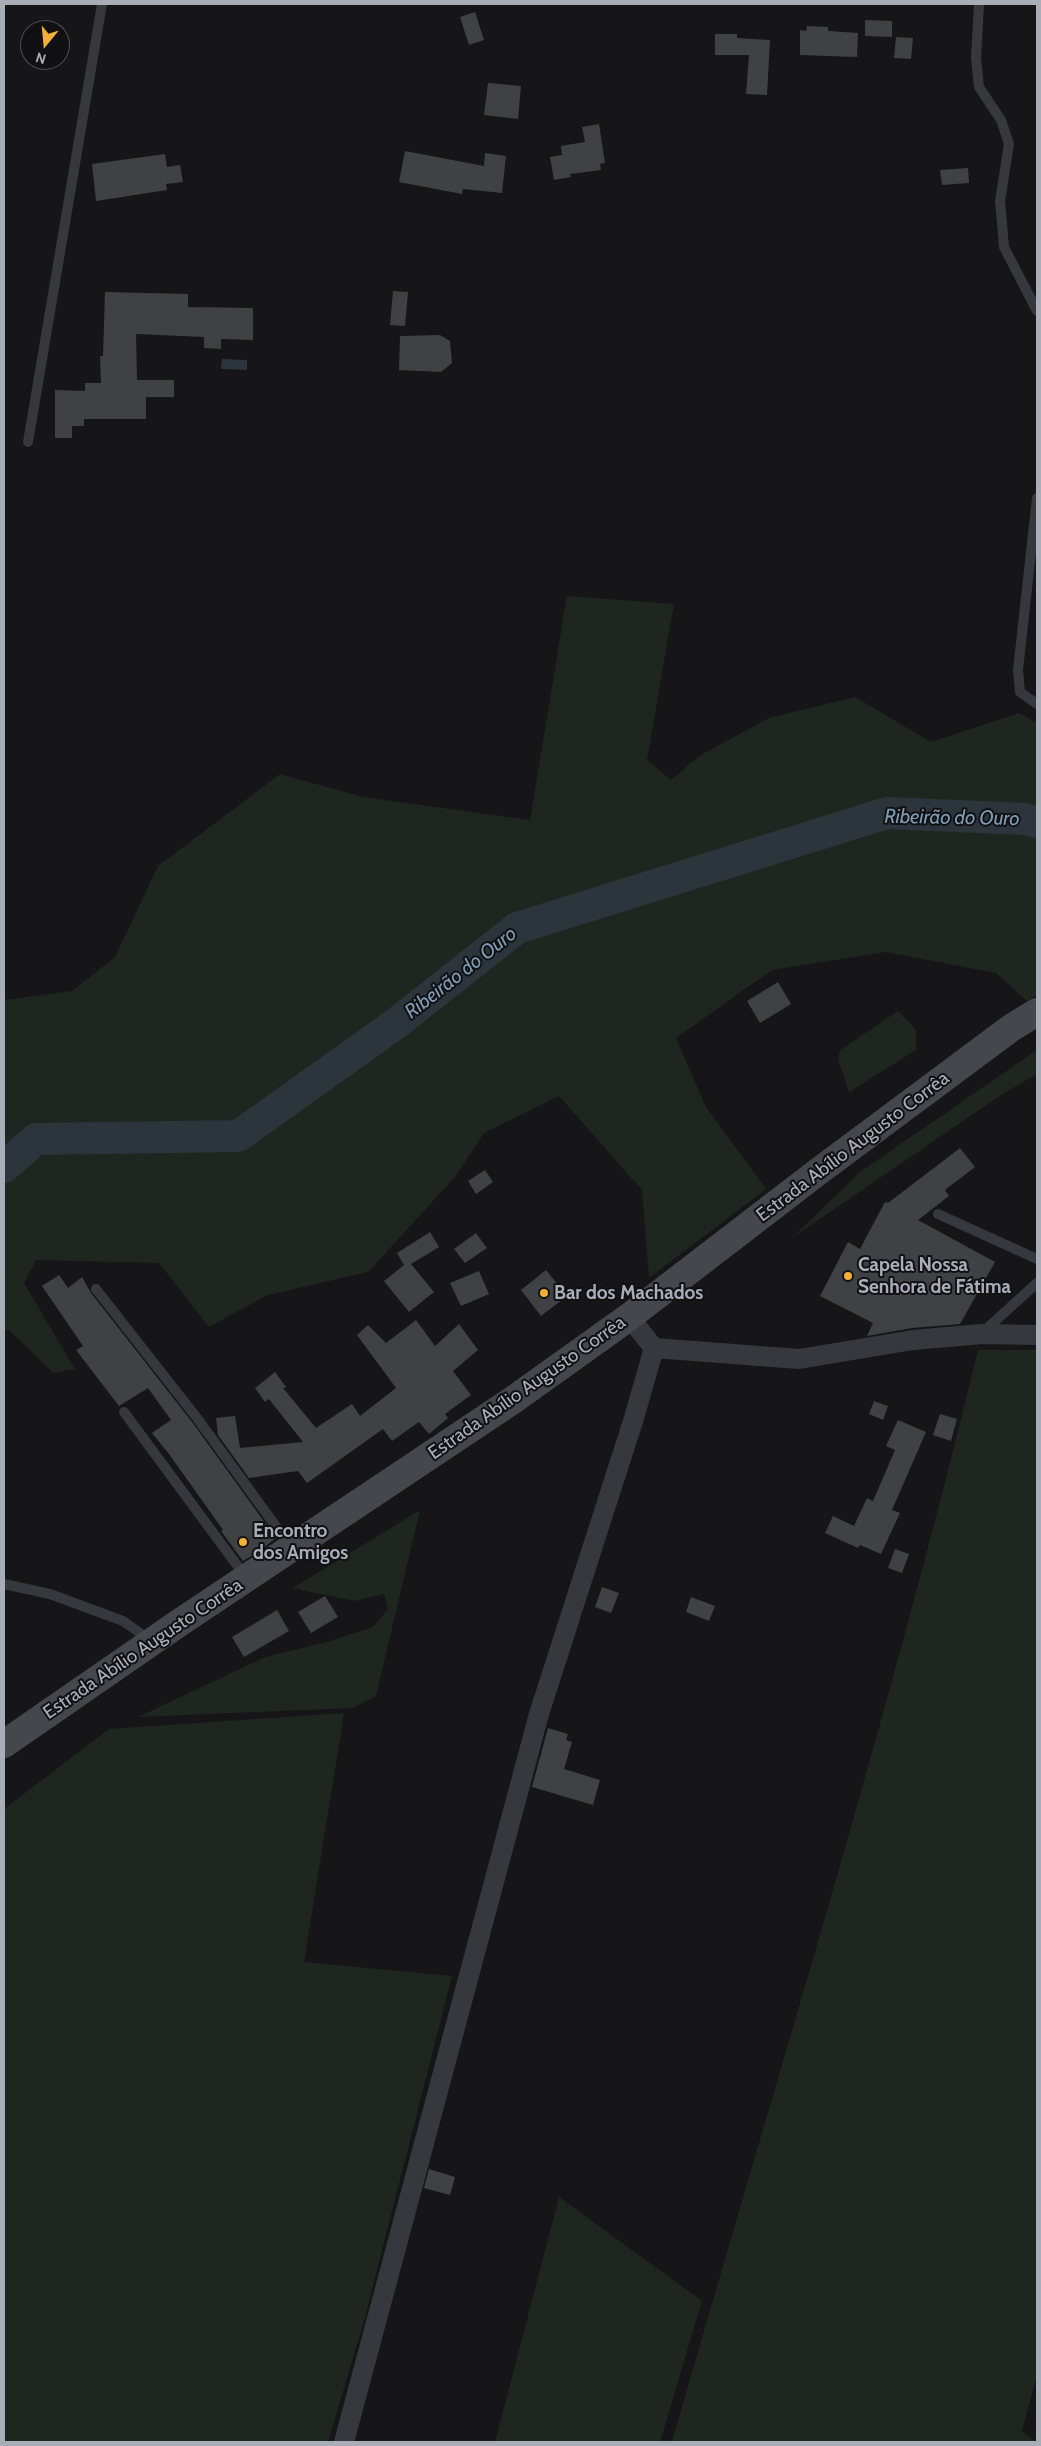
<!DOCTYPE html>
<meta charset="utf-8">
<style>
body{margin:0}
#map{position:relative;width:1041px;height:2446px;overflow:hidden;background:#161618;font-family:Cabin,sans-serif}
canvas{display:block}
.frame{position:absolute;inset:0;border:5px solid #a8adb8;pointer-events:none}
.north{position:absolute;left:20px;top:20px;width:50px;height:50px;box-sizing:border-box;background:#111113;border:1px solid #4d4f55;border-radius:50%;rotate:197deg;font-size:14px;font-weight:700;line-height:20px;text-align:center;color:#a8adb8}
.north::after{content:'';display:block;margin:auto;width:18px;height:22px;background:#f2b134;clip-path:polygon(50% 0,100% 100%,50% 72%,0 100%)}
</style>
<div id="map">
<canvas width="1041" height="2446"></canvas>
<div class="frame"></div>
<div class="north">N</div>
</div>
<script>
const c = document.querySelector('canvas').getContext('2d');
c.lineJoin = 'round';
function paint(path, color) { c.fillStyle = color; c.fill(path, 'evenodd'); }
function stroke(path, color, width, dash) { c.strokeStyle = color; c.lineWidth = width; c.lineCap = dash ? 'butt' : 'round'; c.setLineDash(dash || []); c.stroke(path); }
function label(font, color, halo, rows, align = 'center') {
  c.font = font + ' Cabin,sans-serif'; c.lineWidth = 4; c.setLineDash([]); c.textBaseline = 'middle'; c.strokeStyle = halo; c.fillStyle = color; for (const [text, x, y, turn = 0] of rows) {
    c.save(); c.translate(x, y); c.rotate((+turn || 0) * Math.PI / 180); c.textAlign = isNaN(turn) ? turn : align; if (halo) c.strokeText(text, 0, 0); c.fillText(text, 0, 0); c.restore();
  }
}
const green = new Path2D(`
 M567,596L674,604L647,760L671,780L699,756L769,718L855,697L931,742L1019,713L1037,723V995L1027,1001L996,973L886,952L772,970L676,1038L706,1107L766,1189L649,1278L642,1190L559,1096L484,1133L455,1177L368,1272L268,1295L209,1327L159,1263L36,1260L24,1283L75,1369L53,1373L9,1330L4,1331V1000L72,991L115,957L158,866L280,774L363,797L530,820Z
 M898,1011L916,1030V1050L849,1092L838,1060L840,1050Z
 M1037,1050V1074L1001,1095L792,1238L860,1172Z
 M978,1350H1037V2375L1022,2431L1037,2442H672C776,2079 889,1718 978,1350Z
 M420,1510L376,1696L353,1708L138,1717L265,1657L327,1642L373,1627L388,1609L384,1594L354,1601L293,1588Z
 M344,1713L304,1962L452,1976L364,2321L328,2442H4V1809L109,1729Z
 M559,2197L702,2301L660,2442H495Z`);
const water = new Path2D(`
 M222,359L247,360V370L221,369Z`);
const river = new Path2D(`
 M4,1167L36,1139L238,1136L394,1025L517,928L887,813L1025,819L1037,822`);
const building = new Path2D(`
 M475,12L484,40L469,45L460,17Z
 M865,20L892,21V37L865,36Z
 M807,26L828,27V31L858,33L857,57L800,55V30L806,31Z
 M715,34H737V38L770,40L767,95L746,94L749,55H715Z
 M896,37L913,38L911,59L894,58Z
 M488,83L521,86L518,119L484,115Z
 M599,124L605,163L600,164L601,170L570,174L571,177L554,180L550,157L562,155L561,146L585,142L582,127Z
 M405,151L484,166L485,153L506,156L502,193L463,189L462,194L399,182Z
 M165,154L167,167L180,165L183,182L166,184L167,190L96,201L92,164Z
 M968,168L969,183L942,185L940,170Z
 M393,291L408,292L405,326L390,325Z
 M105,292L188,294V307L253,308V340L221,339V349L204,348V337L136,334L137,380H174V397H146V419H84V426H72V438H55V390L85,391V383H101L100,356H103Z
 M440,335L450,341L452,363L441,372L399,370L400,336Z
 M778,982L791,1004L760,1023L747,1001Z
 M960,1148L975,1167L945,1190L949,1196L918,1220L995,1262L960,1324L912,1328L867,1336L873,1323L820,1296L848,1242L860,1249L885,1202L888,1203Z
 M485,1170L493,1182L476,1194L468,1181Z
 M430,1232L439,1247L411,1264L434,1292L409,1312L384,1281L404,1265L397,1253Z
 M476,1233L487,1248L465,1263L454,1249Z
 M546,1270L567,1296L541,1316L521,1290Z
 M479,1271L489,1294L461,1306L450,1283Z
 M59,1275L68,1288L82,1277L91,1293L192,1422L276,1538L262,1549L243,1561L221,1531L223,1530L169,1454L152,1433L171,1420L148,1388L119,1406L76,1350L83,1346L42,1286Z
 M416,1320L435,1346L459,1324L478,1350L453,1371L471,1395L445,1414L448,1418L429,1434L419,1422L392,1441L383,1429L307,1483L298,1471L249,1478L218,1435L216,1418L235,1416L240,1448L303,1442L269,1399L265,1402L255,1388L275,1372L286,1387L283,1388L316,1428L352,1404L360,1416L396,1388L357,1335L368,1325L386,1343Z
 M874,1401L888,1406L883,1420L869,1414Z
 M940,1414L957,1419L951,1441L933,1435Z
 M898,1420L926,1432L892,1510L900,1513L881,1554L860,1545L858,1548L825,1533L833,1516L854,1526L867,1498L873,1501L895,1450L886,1446Z
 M895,1549L909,1554L902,1573L888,1568Z
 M602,1587L619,1593L611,1613L595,1607Z
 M325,1596L338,1617L311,1633L298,1612Z
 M691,1597L715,1606L709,1621L686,1612Z
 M277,1610L289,1631L244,1657L232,1637Z
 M548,1728L568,1734L566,1740L572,1742L564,1769L600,1780L593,1805L532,1787Z
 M429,2169L455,2177L450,2195L424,2188Z`);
const service = new Path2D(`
 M979,4L976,58L979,87L1001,120L1009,144L1000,201L1004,247L1037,311
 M28,442L102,4
 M1037,498L1018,670L1020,692L1037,704
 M938,1214L1037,1259
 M96,1289L197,1418L291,1547
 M982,1333L1037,1283
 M124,1412L245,1576
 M4,1584L50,1594L123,1621L150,1640`);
const minor = new Path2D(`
 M629,1317L654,1348L799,1359L913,1340L982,1334L1037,1335
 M344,2442L539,1714L634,1418L654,1348`);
const secondary = new Path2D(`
 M4,1744L176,1625L513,1400L629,1317L819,1171L1011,1028L1037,1012`);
const markers = [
 [848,1276,5,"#f2b134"],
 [544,1293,5,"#f2b134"],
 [243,1542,5,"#f2b134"]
];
const streetNames = [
 ["Estrada Abílio Augusto Corrêa",853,1147,-37],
 ["Estrada Abílio Augusto Corrêa",527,1388,-35],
 ["Estrada Abílio Augusto Corrêa",143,1649,-34]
];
const poiNames = [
 ["Capela Nossa",858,1265],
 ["Senhora de Fátima",858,1287],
 ["Bar dos Machados",554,1293],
 ["Encontro",253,1531],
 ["dos Amigos",253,1553]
];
const waterNames = [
 ["Ribeirão do Ouro",952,818,1],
 ["Ribeirão do Ouro",461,973,-38]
];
paint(green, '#1e261f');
paint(water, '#2c353c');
stroke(river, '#2c353c', 32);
paint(building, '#404145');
stroke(service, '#37383d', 10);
stroke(minor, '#37383d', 20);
stroke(secondary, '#45474d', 28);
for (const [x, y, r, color] of markers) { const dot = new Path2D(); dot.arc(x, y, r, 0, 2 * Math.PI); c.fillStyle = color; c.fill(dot); stroke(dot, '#111113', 2); }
label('19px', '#a8adb8', '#111113', streetNames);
label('bold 19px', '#a8adb8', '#111113', poiNames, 'left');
label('italic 20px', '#7f9bb3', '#111113', waterNames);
</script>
